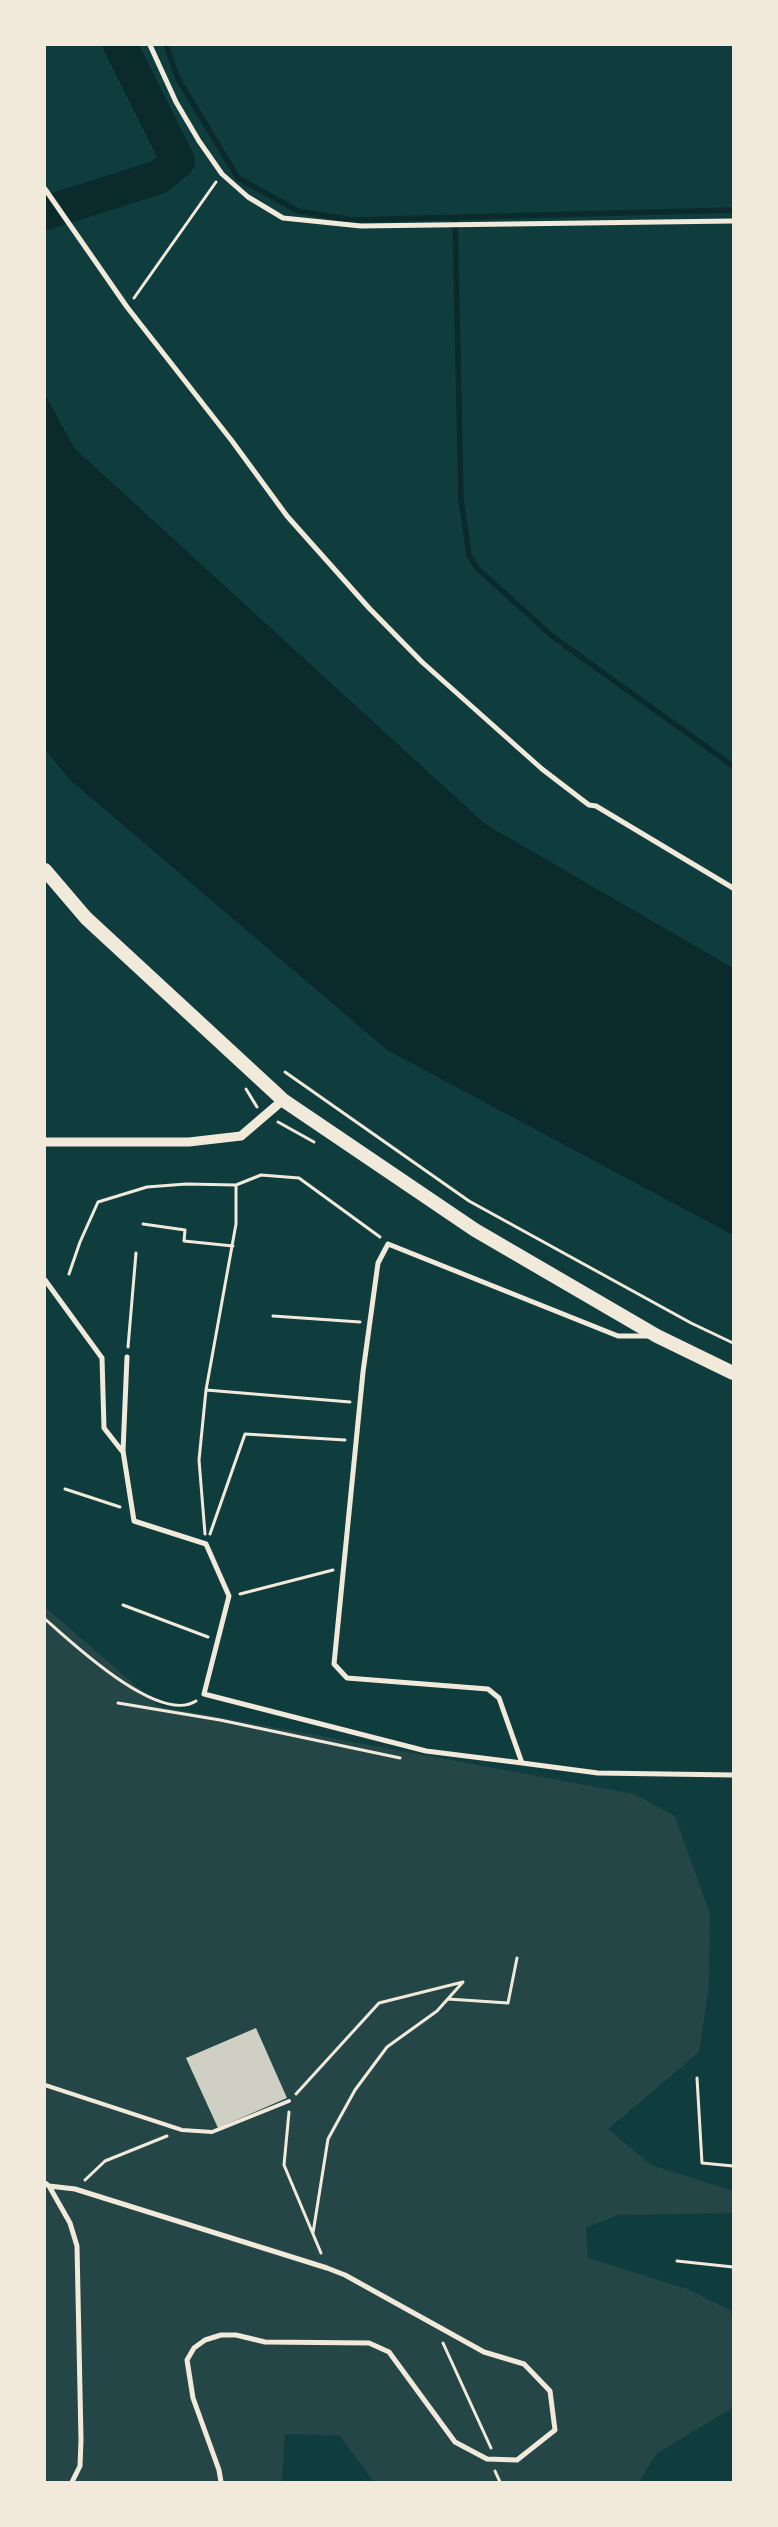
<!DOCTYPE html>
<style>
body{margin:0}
#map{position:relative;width:778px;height:2527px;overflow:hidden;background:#0f3d3e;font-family:"Fira Sans",sans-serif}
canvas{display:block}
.frame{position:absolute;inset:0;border:46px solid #f1e9da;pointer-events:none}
</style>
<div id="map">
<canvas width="778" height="2527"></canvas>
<div class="frame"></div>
</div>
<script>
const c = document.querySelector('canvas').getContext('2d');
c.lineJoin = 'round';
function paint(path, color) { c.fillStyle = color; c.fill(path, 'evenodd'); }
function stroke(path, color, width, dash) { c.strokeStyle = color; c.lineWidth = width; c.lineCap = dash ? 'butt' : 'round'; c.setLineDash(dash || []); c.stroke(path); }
const green = new Path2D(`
 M45,1607L159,1706L634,1794L675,1816L710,1914L709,1985L699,2052L608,2129L651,2165L733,2191V2213L618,2215L586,2228L588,2258L687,2289L730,2310L733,2321V2401L731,2409L657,2453L639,2482H374L340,2436L285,2434L282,2482H45Z`);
const water = new Path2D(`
 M45,394L74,448L485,824L733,968V1235L387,1050L69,779L45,749Z`);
const stream = new Path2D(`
 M166,45L178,79L238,178L298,211L352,220L733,210
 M455,218L461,499L469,555L477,568L552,636L733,766`);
const river = new Path2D(`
 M45,213L159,177L178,161L120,45`);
const building = new Path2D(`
 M256,2028L287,2098L218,2128L186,2058Z`);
const path = new Path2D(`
 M134,298L216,182
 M285,1072L469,1201L691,1323L733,1343
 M246,1089L257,1107
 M278,1122L314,1142
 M143,1224L185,1230L184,1241L233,1246
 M69,1274L80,1242L98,1202L147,1187L186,1184L236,1185
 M273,1316L360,1322
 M128,1347L136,1253
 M350,1402L206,1390L236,1224V1185L261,1175L299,1178L380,1237
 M65,1489L120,1507
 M205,1534L199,1460L206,1390
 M210,1534L245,1434L345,1440
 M240,1594L333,1570
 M123,1605L208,1637
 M45,1619C72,1643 159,1725 196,1701
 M118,1703L220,1720L400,1758
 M448,1999L508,2003L517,1958
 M697,2078L702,2163L733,2166
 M296,2094L379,2003L463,1982L437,2011L387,2047L355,2090L328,2139L313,2233
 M289,2112L284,2165L321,2253
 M85,2180L105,2161L167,2136
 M677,2261L733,2267
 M443,2343L491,2448
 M495,2471L500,2482`);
const service = new Path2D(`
 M45,2085L182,2130L212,2132L289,2101`);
const minor = new Path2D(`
 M150,45L176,102L199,141L222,174L248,197L283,218L361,226L733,221
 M45,189L127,307L232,441L287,516L369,608L422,662L542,769L589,805L596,806L733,888
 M45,1280L102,1358L104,1428L122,1451
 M649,1336H618L388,1244L378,1263L363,1372L334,1664L347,1678L488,1689L499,1698L522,1763L598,1773L733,1775
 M127,1357L123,1451L134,1521L206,1544L229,1596L204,1694L426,1751L522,1763
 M45,2183L49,2186L75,2189L327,2268L345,2275L484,2352L524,2364L550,2391L555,2430L517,2460L487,2459L455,2442L389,2352L369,2343L265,2342L236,2335H221L205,2340L194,2348L187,2360L193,2398L219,2470L221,2482
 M49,2186L70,2223L77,2246L81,2440L80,2466L72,2482`);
const tertiary = new Path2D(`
 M45,1142H189L241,1136L283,1100`);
const trunk = new Path2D(`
 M45,870L86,918L283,1100L475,1230L657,1336L733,1373`);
paint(green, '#244646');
paint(water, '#0a2a2b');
stroke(stream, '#0a2a2b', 5.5);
stroke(river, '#0a2a2b', 34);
paint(building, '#cfcfc3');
stroke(path, '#f1e9da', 3);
stroke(service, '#f1e9da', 4);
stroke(minor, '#f1e9da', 5);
stroke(tertiary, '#f1e9da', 9);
stroke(trunk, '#f1e9da', 14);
</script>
